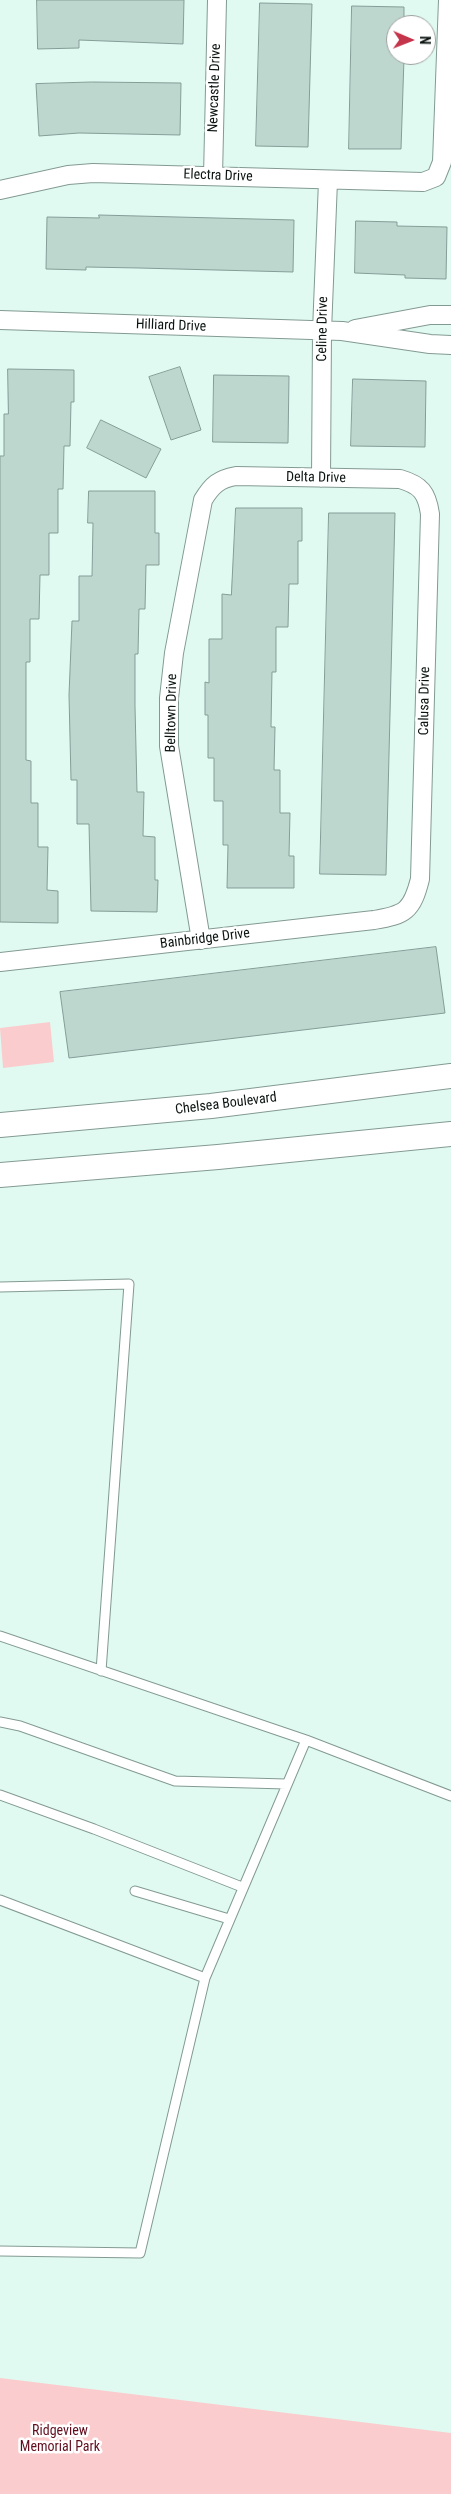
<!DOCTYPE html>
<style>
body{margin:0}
#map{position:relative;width:451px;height:2494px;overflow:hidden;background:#e0faf2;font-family:"Roboto Condensed",sans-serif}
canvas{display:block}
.north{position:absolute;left:386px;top:15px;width:50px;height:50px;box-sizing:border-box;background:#fff;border:1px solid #9da1a0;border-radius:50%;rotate:91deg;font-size:14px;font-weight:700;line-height:20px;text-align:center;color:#0b1411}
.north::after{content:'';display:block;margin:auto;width:18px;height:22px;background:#c4344b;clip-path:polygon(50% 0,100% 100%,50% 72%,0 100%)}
</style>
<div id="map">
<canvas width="451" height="2494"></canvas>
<div class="north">N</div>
</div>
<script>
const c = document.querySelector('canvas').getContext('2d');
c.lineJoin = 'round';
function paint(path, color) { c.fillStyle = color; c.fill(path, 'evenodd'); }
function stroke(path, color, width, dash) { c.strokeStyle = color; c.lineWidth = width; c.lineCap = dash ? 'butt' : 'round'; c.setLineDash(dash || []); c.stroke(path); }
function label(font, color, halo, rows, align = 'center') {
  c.font = font + ' "Roboto Condensed",sans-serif'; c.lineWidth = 5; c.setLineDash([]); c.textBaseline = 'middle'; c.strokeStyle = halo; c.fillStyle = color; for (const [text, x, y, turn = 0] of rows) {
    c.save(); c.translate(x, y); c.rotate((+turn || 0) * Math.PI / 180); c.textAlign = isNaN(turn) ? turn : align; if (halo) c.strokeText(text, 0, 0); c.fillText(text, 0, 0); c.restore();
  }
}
const green = new Path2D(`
 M50,1022L54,1062L3,1068L0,1028Z
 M0,2378L451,2433V2494H0Z`);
const building = new Path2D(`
 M37,0H184L183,44L79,40V48L38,49Z
 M260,3L312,4L308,147L256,146Z
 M352,6L404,7V25H396V57L404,58L401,149H349Z
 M92,82L181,83L180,135L79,133L39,136L36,84Z
 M99,215L294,220L293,272L139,268L86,267V270L46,269L47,217L99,218Z
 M356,221L397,222V226L447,227L446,279L405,278V275L355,273Z
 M180,367L201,430L171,440L149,377Z
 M8,369L74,370V402H71L70,446H64L63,489H58V533H49V575H40L39,619H30V662H26V760L31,761V803H38V847H48L47,890L58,891V923L0,922V456H4V414H8Z
 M214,375L289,376L288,443L213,442Z
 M353,379L426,381L425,447L351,446Z
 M101,420L161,449L146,478L87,448Z
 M89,491H155V533H159V565H146L145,609H139L138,654H135V706L137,792H144L143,836L155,837V880H158L157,912L91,911L89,824H77V780H71L69,695L72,621H79V576H92L93,523H88Z
 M236,508H302V541H298V584H289L288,627H276V672H272L271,727H275L274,770H280V813H290L289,856H294V888H227L228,845H223V801H214V758H208V715H205V682L209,683V639H222V594L231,595Z
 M329,513H395L386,875L320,874Z
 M436,947L445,1013L69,1058L60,992Z`);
const service = new Path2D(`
 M0,1287L129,1284L101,1671
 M0,1636L306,1740L451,1796
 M0,1722L20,1726L175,1781L286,1784
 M0,1795L94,1829L242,1887
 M135,1891L229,1919
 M0,1900L205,1978L306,1740
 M0,2251L140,2253L205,1978`);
const minor = new Path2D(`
 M213,176L217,0
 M0,190L68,175L93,173L423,182L436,177L442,162L448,0
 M0,320L342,331L430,344L451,345
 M355,329L430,315H451
 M321,478L322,331L328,181
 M0,962L374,920C405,915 412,911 420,879L430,514C427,493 421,485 400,479L236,476C219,479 212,485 203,500L174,653L169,698V746L201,940`);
const secondary = new Path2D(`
 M0,1125L211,1106L451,1076
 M0,1175L218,1157L451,1134`);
const streetNames = [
 ["Newcastle Drive",215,88,-88],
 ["Electra Drive",218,176,2],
 ["Hilliard Drive",171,326,2],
 ["Celine Drive",323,329,-89],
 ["Delta Drive",316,478,1],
 ["Calusa Drive",425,701,-89],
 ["Belltown Drive",172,713,-89],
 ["Bainbridge Drive",205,939,-7],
 ["Chelsea Boulevard",226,1104,-7]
];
const parkNames = [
 ["Ridgeview",60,2431],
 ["Memorial Park",60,2447]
];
paint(green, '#fbcccd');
paint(building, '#bdd6ce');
stroke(building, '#859d96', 1);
stroke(service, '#839a93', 11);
stroke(minor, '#839a93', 20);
stroke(secondary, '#839a93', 26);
stroke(service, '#fff', 9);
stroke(minor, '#fff', 18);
stroke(secondary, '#fff', 24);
label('14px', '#0b1411', '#fff', streetNames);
label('14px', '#610c1d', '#fff', parkNames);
</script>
